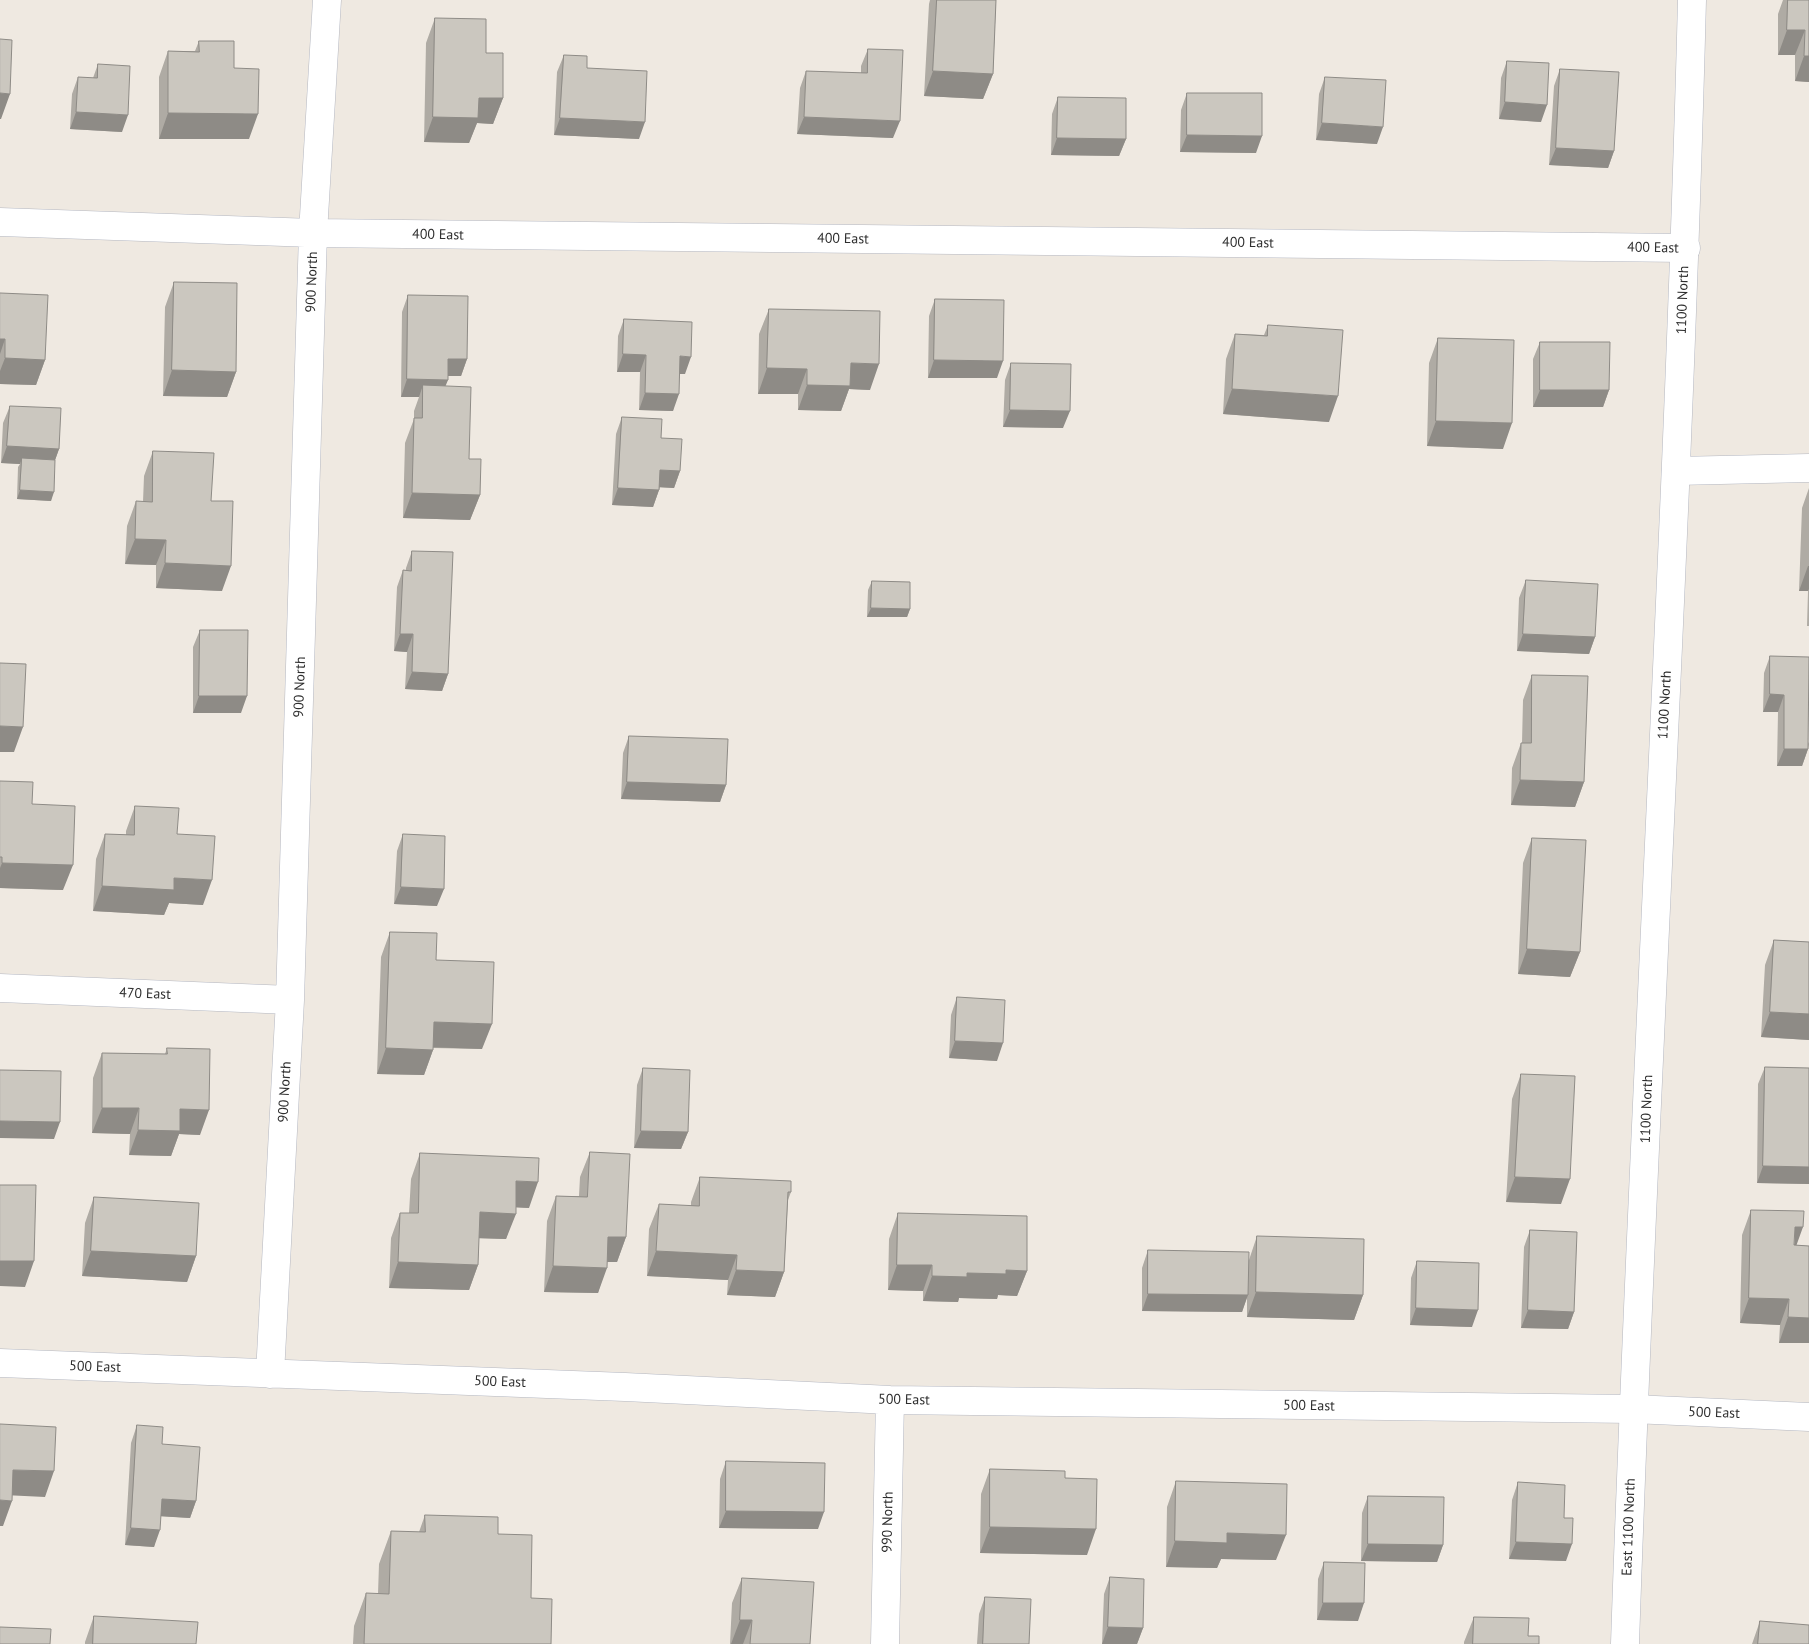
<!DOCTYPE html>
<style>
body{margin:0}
canvas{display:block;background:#efe9e1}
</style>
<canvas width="1809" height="1644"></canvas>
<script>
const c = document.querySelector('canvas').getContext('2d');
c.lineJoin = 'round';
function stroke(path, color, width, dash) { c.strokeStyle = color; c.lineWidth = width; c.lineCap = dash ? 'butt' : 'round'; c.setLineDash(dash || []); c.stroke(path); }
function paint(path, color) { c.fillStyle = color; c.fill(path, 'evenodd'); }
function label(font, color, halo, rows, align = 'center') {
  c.font = font + ' "PT Sans",sans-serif'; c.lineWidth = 4; c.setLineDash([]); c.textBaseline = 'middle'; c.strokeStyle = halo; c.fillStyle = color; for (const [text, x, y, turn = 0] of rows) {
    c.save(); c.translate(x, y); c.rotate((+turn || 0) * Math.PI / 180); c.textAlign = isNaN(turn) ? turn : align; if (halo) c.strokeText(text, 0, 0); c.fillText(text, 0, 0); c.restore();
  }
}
const street = new Path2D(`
 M0,222L313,233L1686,248
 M1676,471L1809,468
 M0,988L290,1000
 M0,1363L625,1387L890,1400L1633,1409L1809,1417
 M270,1374L290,1000L313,233L327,0
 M885,1644L890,1400`);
const secondary = new Path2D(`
 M1625,1644C1643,1096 1678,548 1692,0`);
const wall = new Path2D(`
 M930,0H996L993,74L983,99L924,96L929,4Z
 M1783,0H1809V82L1795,81V55H1778V14Z
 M435,18L486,53L503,98L493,124L477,123L469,143L424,142L426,43Z
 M199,41L234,68L249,139H159V77L168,51H195Z
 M868,49L893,138L797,134L800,88L806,71L861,73V66Z
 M564,55L587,68L639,139L554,135L557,72Z
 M1507,61L1541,122L1499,119L1501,78Z
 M98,64L122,132L70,129L72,94L78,77L93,78Z
 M1560,69L1614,151L1608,168L1549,165L1554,86Z
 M1325,77L1377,144L1316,140L1319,94Z
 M1187,93L1256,153L1180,152L1181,110Z
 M1058,97L1126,139L1119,156L1051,155L1052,114Z
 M174,282L236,372L227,397L163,396L165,307Z
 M0,293L45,360L36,385L0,384Z
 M408,295L467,359L461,376H448L445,386L469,459L480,495L470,520L403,518L405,443L414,419V411L419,397H401L402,312Z
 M935,299L997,378H928L929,316Z
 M769,309L870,390L849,389L841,411L798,410V394H758L759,334Z
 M624,319L685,374H680L673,411L639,410L640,372H617L618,336Z
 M1268,325L1329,422L1223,414L1226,359L1235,334L1264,335Z
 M1438,338L1503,449L1427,446L1429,363Z
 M1540,342L1609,390L1603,407H1533V359Z
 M1011,363L1063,428L1003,427L1005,380Z
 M10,406L59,449L55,460L51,501L17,499L18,467L20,464L1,463L3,423Z
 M622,417L661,438L680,471L674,488L660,487L659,490L653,507L612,505L616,434Z
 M153,451L211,501L222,591L156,588V565L125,564L127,526L136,501L143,502L144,476Z
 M1809,488V626H1807L1808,591H1799L1802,508Z
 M412,551L448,674L442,691L405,689L407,652L394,651L397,587L403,570H406V568Z
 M1526,580L1595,637L1589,654L1517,651L1519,598Z
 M872,581L910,609L907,617H867L868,590Z
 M200,630L241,713H193V647Z
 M1770,656L1809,744L1808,749L1802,766H1777L1778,712H1763L1764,673Z
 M1532,675L1584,782L1575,807L1511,805L1512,768L1521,743H1522L1523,700Z
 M629,736L726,785L720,802L621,799L623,753Z
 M0,781L32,804L63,890L0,888Z
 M135,806L177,834L203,905L169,903L164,915L93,911L96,859L105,834L126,835V831Z
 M403,834L437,906L394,904L397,851Z
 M1532,838L1580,952L1570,977L1518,974L1523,863Z
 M390,932L436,960L482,1049L433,1048V1050L424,1075L377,1074L381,957Z
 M1774,940L1809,942V1040L1761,1037L1765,965Z
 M957,997L997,1061L949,1058L951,1015Z
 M167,1048L200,1135L179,1134L171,1156L129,1155L130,1134L92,1133L93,1078L102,1053L165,1054Z
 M1765,1067L1809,1068V1184L1757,1183L1758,1084Z
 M643,1068L688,1132L681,1149L634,1148L637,1085Z
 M1521,1074L1561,1204L1506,1202L1512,1099Z
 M590,1152L626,1237L617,1262H607L598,1293L544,1292L547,1221L556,1196H579L580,1177Z
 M420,1153L529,1208L516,1207L506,1239L479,1238L478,1265L469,1290L389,1288L391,1238L400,1213H409L411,1179Z
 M700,1177L791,1192L788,1200L784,1272L775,1297L727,1295L728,1280L647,1276L649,1229L659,1204L691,1206V1202Z
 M94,1197L196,1256L187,1282L82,1276L85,1223Z
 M1751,1210L1796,1245L1809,1246V1343H1779L1780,1325L1740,1323L1742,1235Z
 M898,1213L1027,1271L1017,1296L998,1295L997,1299L959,1298L958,1302L923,1301V1291L888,1290L889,1239Z
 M1530,1230L1574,1312L1568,1329L1521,1328L1524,1247Z
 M1257,1236L1363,1295L1354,1320L1247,1317V1297L1242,1312L1142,1311V1268L1148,1250L1249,1260Z
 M1417,1261L1472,1327L1410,1325L1411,1278Z
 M137,1425L162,1444L196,1501L190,1518L161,1516L154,1547L125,1545L131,1443Z
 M726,1461L818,1529L719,1528L720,1479Z
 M990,1469L1065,1478L1087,1555L980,1553L981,1494Z
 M1176,1481L1276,1560L1221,1559L1217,1568L1166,1567L1167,1507Z
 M1518,1482L1564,1518L1566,1561L1509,1559L1512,1500Z
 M1368,1496L1443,1545L1437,1562L1361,1561L1362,1513Z
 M425,1515L498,1534L531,1598L551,1644H353L354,1626L366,1593L378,1594L379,1564L391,1531L419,1532Z
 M1324,1562L1358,1621L1317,1620L1318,1579Z
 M1110,1577L1143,1628L1137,1644H1102L1104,1594Z
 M742,1578L810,1644H730L732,1603Z
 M985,1597L1029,1644H977L979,1614Z
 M94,1616L196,1644H85V1642Z
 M1474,1617L1528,1636L1539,1644H1464V1642Z
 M1760,1621L1809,1644H1752Z`);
const shadedWall = new Path2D(`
 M1787,30H1805L1795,55H1778Z
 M1804,56H1809V82L1795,81Z
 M933,71L993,74L983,99L924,96Z
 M0,93L10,94L1,119H0Z
 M479,98H503L493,124L477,123L469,143L424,142L433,117Z
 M1505,102L1547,105L1541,122L1499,119Z
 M76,112L128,115L122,132L70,129Z
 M168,113L258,114L249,139H159Z
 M804,117L900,121L893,138L797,134Z
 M560,118L645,122L639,139L554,135Z
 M1322,123L1383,127L1377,144L1316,140Z
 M1187,135L1262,136L1256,153L1180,152Z
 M1057,138L1126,139L1119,156L1051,155Z
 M1556,148L1614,151L1608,168L1549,165Z
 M0,339H5L0,354Z
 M623,354L646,355L640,372H617Z
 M680,356L691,357L685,374H674Z
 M5,358L45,360L36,385L0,384V371Z
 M448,359H467L461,376H442Z
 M934,360L1003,361L997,378H928Z
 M851,363L879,364L870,390L849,389L841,411L798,410L807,385Z
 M767,368L807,369L798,394H758Z
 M172,370L236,372L227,397L163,396Z
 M407,379L448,380L441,397L423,385L419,397H401Z
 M1232,389L1338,396L1329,422L1223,414Z
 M1540,390H1609L1603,407H1533Z
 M645,393L679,394L673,411L639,410Z
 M1010,410L1070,411L1063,428L1003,427Z
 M1436,421L1512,423L1503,449L1427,446Z
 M7,446L59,449L53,466L22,458L20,464L1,463Z
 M660,470L680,471L674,488L654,487Z
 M618,488L659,490L653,507L612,505Z
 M20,490L54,492L51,501L17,499Z
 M412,493L480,495L470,520L403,518Z
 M135,539L166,540L156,565L125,564Z
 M165,563L231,566L222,591L156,588Z
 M1808,566H1809V589L1808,591H1799Z
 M871,608L910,609L907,617H867Z
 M400,634H413L407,652L394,651Z
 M1523,634L1595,637L1589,654L1517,651Z
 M412,672L448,674L442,691L405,689Z
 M1770,694L1784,695L1778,712H1763Z
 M199,696H247L241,713H193Z
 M0,726L23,727L14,752H0Z
 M1784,749H1808L1802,766H1777Z
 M1520,780L1584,782L1575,807L1511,805Z
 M627,782L726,785L720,802L621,799Z
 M2,863L73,865L63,890L0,888V868Z
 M174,878L212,880L203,905L169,903L164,915L93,911L102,886Z
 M401,887L444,889L437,906L394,904Z
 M1527,949L1580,952L1570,977L1518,974Z
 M1770,1012L1809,1014V1040L1761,1037Z
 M434,1022L492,1024L482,1049L425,1047Z
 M955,1041L1003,1043L997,1061L949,1058Z
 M386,1048L433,1050L424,1075L377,1074Z
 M102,1108H139L130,1134L92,1133Z
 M180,1109L209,1110L200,1135L179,1134L171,1156L129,1155L138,1130Z
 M0,1121L60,1122L54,1139L0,1138Z
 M641,1131L688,1132L681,1149L634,1148Z
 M1763,1166L1809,1167V1184L1757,1183Z
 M1515,1177L1570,1179L1561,1204L1506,1202Z
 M516,1181L538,1182L529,1208L507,1207Z
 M480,1212L516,1214L506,1239L471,1238Z
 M1795,1227H1803L1794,1252Z
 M608,1237H626L617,1262H599Z
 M91,1251L196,1256L187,1282L82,1276Z
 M656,1251L737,1255L728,1280L647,1276Z
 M0,1261H34L25,1287L0,1286Z
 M398,1262L478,1265L469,1290L389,1288Z
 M897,1265H932L923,1291L888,1290Z
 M553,1266L607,1268L598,1293L544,1292Z
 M736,1270L784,1272L775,1297L727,1295Z
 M1006,1270L1027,1271L1017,1296L998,1295L997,1299L959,1298L958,1302L923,1301L932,1276Z
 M1256,1292L1363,1295L1354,1320L1247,1317Z
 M1148,1294L1248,1295L1242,1312L1142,1311Z
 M1749,1298L1789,1299L1780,1325L1740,1323Z
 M1416,1308L1478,1310L1472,1327L1410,1325Z
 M1528,1310L1574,1312L1568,1329L1521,1328Z
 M1788,1317L1809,1318V1343H1779Z
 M13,1470L54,1471L45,1497L4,1495Z
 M162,1499L196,1501L190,1518L156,1516Z
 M0,1500L12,1501L3,1526H0Z
 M726,1511L824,1512L818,1529L719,1528Z
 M990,1527L1096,1529L1087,1555L980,1553Z
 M131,1528L160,1530L154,1547L125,1545Z
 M1227,1533L1286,1535L1276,1560L1221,1559L1217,1568L1166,1567L1175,1541Z
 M1516,1542L1572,1544L1566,1561L1509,1559Z
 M1368,1544L1443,1545L1437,1562L1361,1561Z
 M1323,1603H1364L1358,1621L1317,1620Z
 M740,1620H752L743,1644H731Z
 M1108,1627L1143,1628L1137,1644H1102Z`);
const building = new Path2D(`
 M937,0H996L993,74L933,71Z
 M1788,0H1809V56H1804L1805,30H1787Z
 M435,18L486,19V53H503V98H479L478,118L433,117Z
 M0,39L12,40L10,94L0,93Z
 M199,41H234V68L259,69L258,114L168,113V51L199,52Z
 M868,49L903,50L900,121L804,117L806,71L867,73Z
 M564,55L587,56V68L647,71L645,122L560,118Z
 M1507,61L1549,63L1547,105L1505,102Z
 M98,64L130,66L128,115L76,112L78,77L97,78Z
 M1560,69L1619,72L1614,151L1556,148Z
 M1325,77L1386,80L1383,127L1322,123Z
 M1187,93H1262V136L1187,135Z
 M1058,97L1126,98V139L1057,138Z
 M174,282L237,283L236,372L172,370Z
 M0,293L48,295L45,360L5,358V339H0Z
 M408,295L468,296L467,359H448V380L407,379Z
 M935,299L1004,300L1003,361L934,360Z
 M769,309L880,311L879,364L851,363L850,386L807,385V369L767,368Z
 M624,319L692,322L691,357L680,356L679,394L645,393L646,355L623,354Z
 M1268,325L1343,330L1338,396L1232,389L1235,334L1267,336Z
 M1438,338L1514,340L1512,423L1436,421Z
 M1540,342H1610L1609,390H1540Z
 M1011,363L1071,364L1070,411L1010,410Z
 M423,385L471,387L469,459H481L480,495L412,493L414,418H422Z
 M10,406L61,408L59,449L7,446Z
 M622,417L662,419L661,438L682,439L680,471L660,470L659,490L618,488Z
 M153,451L214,453L211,501H233L231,566L165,563L166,540L135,539L136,501L152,502Z
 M22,458L55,460L54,492L20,490Z
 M412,551L453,552L448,674L412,672L413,634H400L403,570L411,571Z
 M1526,580L1598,584L1595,637L1523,634Z
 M872,581L910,582V609L871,608Z
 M200,630H248L247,696H199Z
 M1770,656L1809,657L1808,749H1784V695L1770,694Z
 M0,663L26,664L23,727L0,726Z
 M1532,675L1588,676L1584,782L1520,780L1521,743H1531Z
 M629,736L728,739L726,785L627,782Z
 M0,781L33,782L32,804L75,806L73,865L2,863V857H0Z
 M135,806L179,808L177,834L215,836L212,880L174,878V890L102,886L105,834L134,835Z
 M403,834L445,836L444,889L401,887Z
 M1532,838L1586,840L1580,952L1527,949Z
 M390,932L437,933L436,960L494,962L492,1024L434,1022L433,1050L386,1048Z
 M1774,940L1809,942V1014L1770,1012Z
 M957,997L1005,1000L1003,1043L955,1041Z
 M167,1048L210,1049L209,1110L180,1109V1131L138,1130L139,1108H102V1053L167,1054Z
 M1765,1067L1809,1068V1167L1763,1166Z
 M643,1068L690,1070L688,1132L641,1131Z
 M0,1070L61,1071L60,1122L0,1121Z
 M1521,1074L1575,1076L1570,1179L1515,1177Z
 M590,1152L630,1154L626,1237H608L607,1268L553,1266L556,1196L587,1197Z
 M420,1153L539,1158L538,1182L516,1181V1214L480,1212L478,1265L398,1262L400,1213H418Z
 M700,1177L791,1181V1192H788L784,1272L736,1270L737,1255L656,1251L659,1204L699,1206Z
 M0,1185H36L34,1261H0Z
 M94,1197L199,1203L196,1256L91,1251Z
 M1751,1210L1804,1211L1803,1227H1795L1794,1245L1809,1246V1318L1788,1317L1789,1299L1749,1298Z
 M898,1213L1027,1216V1271L1006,1270V1274L967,1273V1277L932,1276V1265H897Z
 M1530,1230L1577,1232L1574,1312L1528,1310Z
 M1257,1236L1364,1239L1363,1295L1256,1292Z
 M1148,1250L1249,1252L1248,1295L1148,1294Z
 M1417,1261L1479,1263L1478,1310L1416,1308Z
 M0,1424L56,1427L54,1471L13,1470L12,1501L0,1500Z
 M137,1425L163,1427L162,1444L200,1447L196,1501L162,1499L160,1530L131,1528Z
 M726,1461L825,1463L824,1512L726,1511Z
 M990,1469L1065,1471V1478L1097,1479L1096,1529L990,1527Z
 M1176,1481L1287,1484L1286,1535L1227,1533V1543L1175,1541Z
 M1518,1482L1565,1485L1564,1518H1573L1572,1544L1516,1542Z
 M1368,1496L1444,1497L1443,1545L1368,1544Z
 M425,1515L498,1517V1534L532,1535L531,1598L552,1599L551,1644H364L366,1593L389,1594L391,1531L425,1532Z
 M1324,1562L1365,1563L1364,1603H1323Z
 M1110,1577L1144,1579L1143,1628L1108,1627Z
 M742,1578L814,1582L810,1644H750L752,1620H740Z
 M985,1597L1031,1599L1029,1644H983Z
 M94,1616L198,1622L196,1644H93Z
 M1474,1617L1529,1618L1528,1636H1539V1644H1473Z
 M1760,1621L1809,1625V1644H1758Z
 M0,1627L51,1629L50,1644H0Z`);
const streetNames = [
 ["400 East",438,235,1],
 ["400 East",843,239,1],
 ["400 East",1248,243,1],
 ["400 East",1653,248,1],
 ["900 North",312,282,-88],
 ["1100 North",1683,300,-88],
 ["900 North",300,687,-88],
 ["1100 North",1665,705,-87],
 ["470 East",145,994,2],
 ["900 North",285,1092,-87],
 ["1100 North",1647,1109,-88],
 ["500 East",95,1367,2],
 ["500 East",500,1382,2],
 ["500 East",904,1400,1],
 ["500 East",1309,1406,1],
 ["500 East",1714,1413,2],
 ["990 North",888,1522,-89],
 ["East 1100 North",1629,1527,-88]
];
stroke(street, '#b4b7c1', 29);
stroke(secondary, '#b4b7c1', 29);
stroke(street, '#fff', 28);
stroke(secondary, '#fff', 28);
paint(wall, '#afaba4');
paint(shadedWall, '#8e8b86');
paint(building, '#cbc7bf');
stroke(building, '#8e8b86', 1);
label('14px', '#2e2e2e', '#fff', streetNames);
</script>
